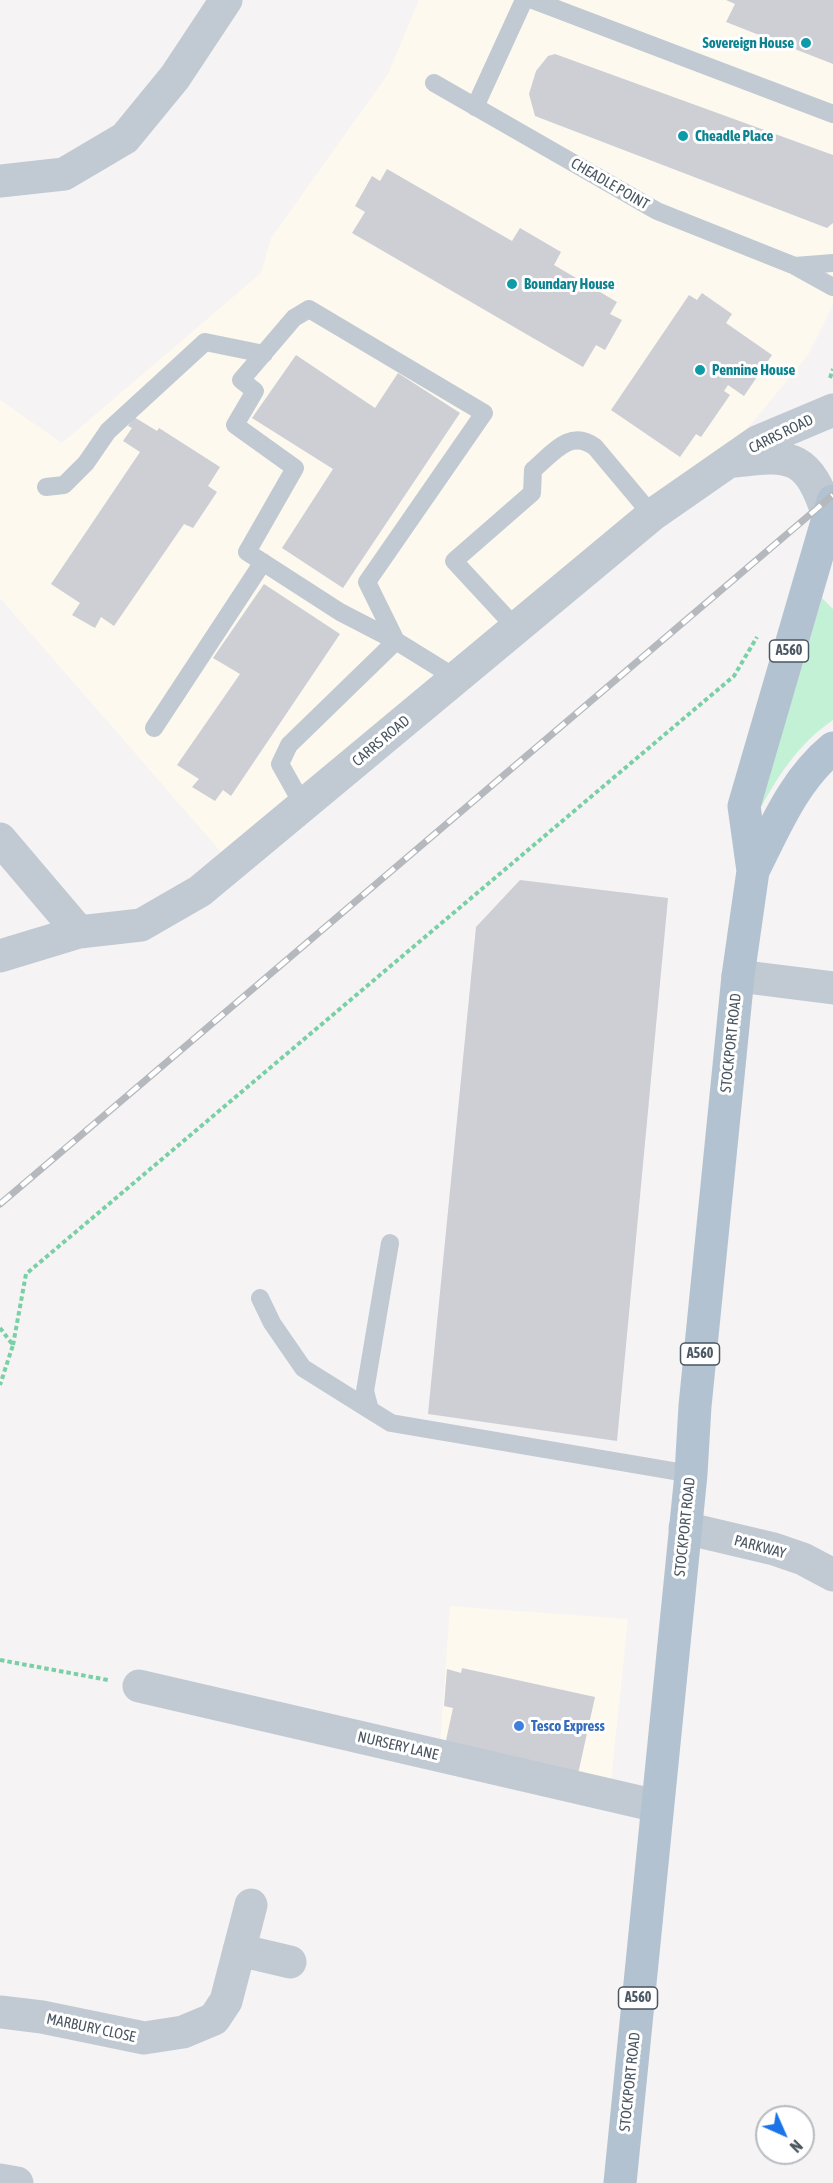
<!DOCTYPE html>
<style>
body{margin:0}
#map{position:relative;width:833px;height:2183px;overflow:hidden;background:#f5f3f3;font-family:"Asap Condensed",sans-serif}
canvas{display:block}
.north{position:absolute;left:755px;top:2105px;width:60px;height:60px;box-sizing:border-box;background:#fff;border:2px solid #b7bbc0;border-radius:50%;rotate:135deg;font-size:16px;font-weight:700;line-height:24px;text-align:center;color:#4a5661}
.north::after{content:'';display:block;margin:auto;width:21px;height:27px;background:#1a73e8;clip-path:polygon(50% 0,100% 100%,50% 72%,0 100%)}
</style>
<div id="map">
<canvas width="833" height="2183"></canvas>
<div class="north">N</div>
</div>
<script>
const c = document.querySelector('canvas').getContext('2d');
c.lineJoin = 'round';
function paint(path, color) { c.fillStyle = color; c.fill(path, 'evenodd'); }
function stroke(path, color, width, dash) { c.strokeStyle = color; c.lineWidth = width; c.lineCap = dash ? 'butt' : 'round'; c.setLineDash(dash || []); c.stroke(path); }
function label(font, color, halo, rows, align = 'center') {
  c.font = font + ' "Asap Condensed",sans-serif'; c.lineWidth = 6; c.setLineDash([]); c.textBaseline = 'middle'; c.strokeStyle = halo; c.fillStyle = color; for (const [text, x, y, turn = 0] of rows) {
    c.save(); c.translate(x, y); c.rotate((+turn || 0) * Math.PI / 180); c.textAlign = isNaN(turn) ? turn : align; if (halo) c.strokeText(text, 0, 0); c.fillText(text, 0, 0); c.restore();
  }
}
const commercial = new Path2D(`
 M419,0H833V305L808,355L700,486L242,876L0,598V400L62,443L261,273L271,238L388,74Z
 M450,1606L628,1619L611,1781L440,1745Z`);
const green = new Path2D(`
 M822,598L833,609V720C799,743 776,778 758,813Z`);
const building = new Path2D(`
 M726,0H833V64L726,22L735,4Z
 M555,54L833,155V223L827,228L535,116L529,94L536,71L548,56Z
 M387,169L512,241L520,228L561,252L554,265L617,302L610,314L622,320L605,350L596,345L583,367L352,233L365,212L355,206L372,176L380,181Z
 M702,293L732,314L726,323L772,355L744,396L728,385L724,391L730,395L701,437L696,434L680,457L611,410L689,295L697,300Z
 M296,355L375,408L398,373L460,413L343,588L282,548L333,469L252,418Z
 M134,417L157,431L159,428L220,467L208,486L217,492L193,528L184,524L114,626L101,617L95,628L72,615L80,603L51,584L140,452L123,441L132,428L128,426Z
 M264,584L340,634L231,796L223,790L215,801L192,787L199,779L177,765L240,674L213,658Z
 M520,880L668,898L617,1441L428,1414L476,927Z
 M462,1668L595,1697L578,1774L445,1745L453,1708L444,1706L447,1669L461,1673Z`);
const path = new Path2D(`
 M830,378L833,369
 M0,1328L13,1345L0,1385
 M13,1345L26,1274L734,676L757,637
 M0,1660L108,1680`);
const service = new Path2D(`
 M533,0L833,114
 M434,83L657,211L795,266L833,287
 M475,107L524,0
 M795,266L833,263
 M46,487L64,485L86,463L108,431L205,342L264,354
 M516,628L454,561L532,493L533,470C552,454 570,428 595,447L652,515
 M154,728L263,562
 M303,805L280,764L289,745L396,641L367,582L484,413L309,309L294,318L241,380L255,391L235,425L295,468L247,552L340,612L396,641L456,678
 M390,1243L365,1391L370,1410L391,1423L691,1474
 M260,1298L272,1323L303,1368L370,1410`);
const minor = new Path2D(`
 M0,181L64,174L125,138L175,77L226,0
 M736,461C793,453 809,457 828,515
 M0,839L79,932
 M0,956L79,932L141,925L200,891L652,515L757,442L833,410
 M738,976L833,988
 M685,1528L774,1549L803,1559L833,1575
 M139,1686L657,1806
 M239,1950L290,1962
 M0,2012L42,2017L144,2038L183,2032L214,2019L226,2001L251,1905
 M0,2180L17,2183`);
const primary = new Path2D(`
 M753,871C775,827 794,780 833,748
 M620,2183L691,1474L695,1406L738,976L753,871L744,806L833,501`);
const rail = new Path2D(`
 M0,1204L833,495`);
const markers = [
 [806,43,6,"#0f9aa8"],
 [683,136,6,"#0f9aa8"],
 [512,284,6,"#0f9aa8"],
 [700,370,6,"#0f9aa8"],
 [519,1726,6,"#3f7fe0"]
];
const shields = [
 [789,651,39],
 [700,1354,39],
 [638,1998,39]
];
const shieldNames = [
 ["A560",789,651],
 ["A560",700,1354],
 ["A560",638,1998]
];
const cultureNames = [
 ["Sovereign House",794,43,"right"],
 ["Cheadle Place",695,136],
 ["Boundary House",524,284],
 ["Pennine House",712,370]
];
const streetNames = [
 ["CHEADLE POINT",610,184,30],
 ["CARRS ROAD",781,434,-26],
 ["CARRS ROAD",381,741,-40],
 ["STOCKPORT ROAD",731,1043,-84],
 ["STOCKPORT ROAD",685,1527,-84],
 ["PARKWAY",760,1547,15],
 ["NURSERY LANE",398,1746,13],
 ["MARBURY CLOSE",91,2028,12],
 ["STOCKPORT ROAD",630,2082,-84]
];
const shopNames = [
 ["Tesco Express",531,1726]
];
paint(commercial, '#fdf9ef');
paint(green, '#c3f1d5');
paint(building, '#cdcfd5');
stroke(path, '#7ad0a6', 4, [4.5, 3]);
stroke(service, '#c1cad2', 18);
stroke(minor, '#c1cad2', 33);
stroke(primary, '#b3c2d1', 33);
stroke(rail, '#b5b8bd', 7);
stroke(rail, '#fff', 4.5, [14]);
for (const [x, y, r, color] of markers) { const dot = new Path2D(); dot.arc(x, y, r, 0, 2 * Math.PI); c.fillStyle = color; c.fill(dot); stroke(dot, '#fff', 2); }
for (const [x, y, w] of shields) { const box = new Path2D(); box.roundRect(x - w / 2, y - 11, w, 22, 4.5); c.fillStyle = '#fff'; c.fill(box); stroke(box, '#4a5661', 1.5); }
label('bold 14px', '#4a5661', null, shieldNames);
label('bold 15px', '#0d838f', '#fff', cultureNames, 'left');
label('15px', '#4a5661', '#fff', streetNames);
label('bold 15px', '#366cbe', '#fff', shopNames, 'left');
</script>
